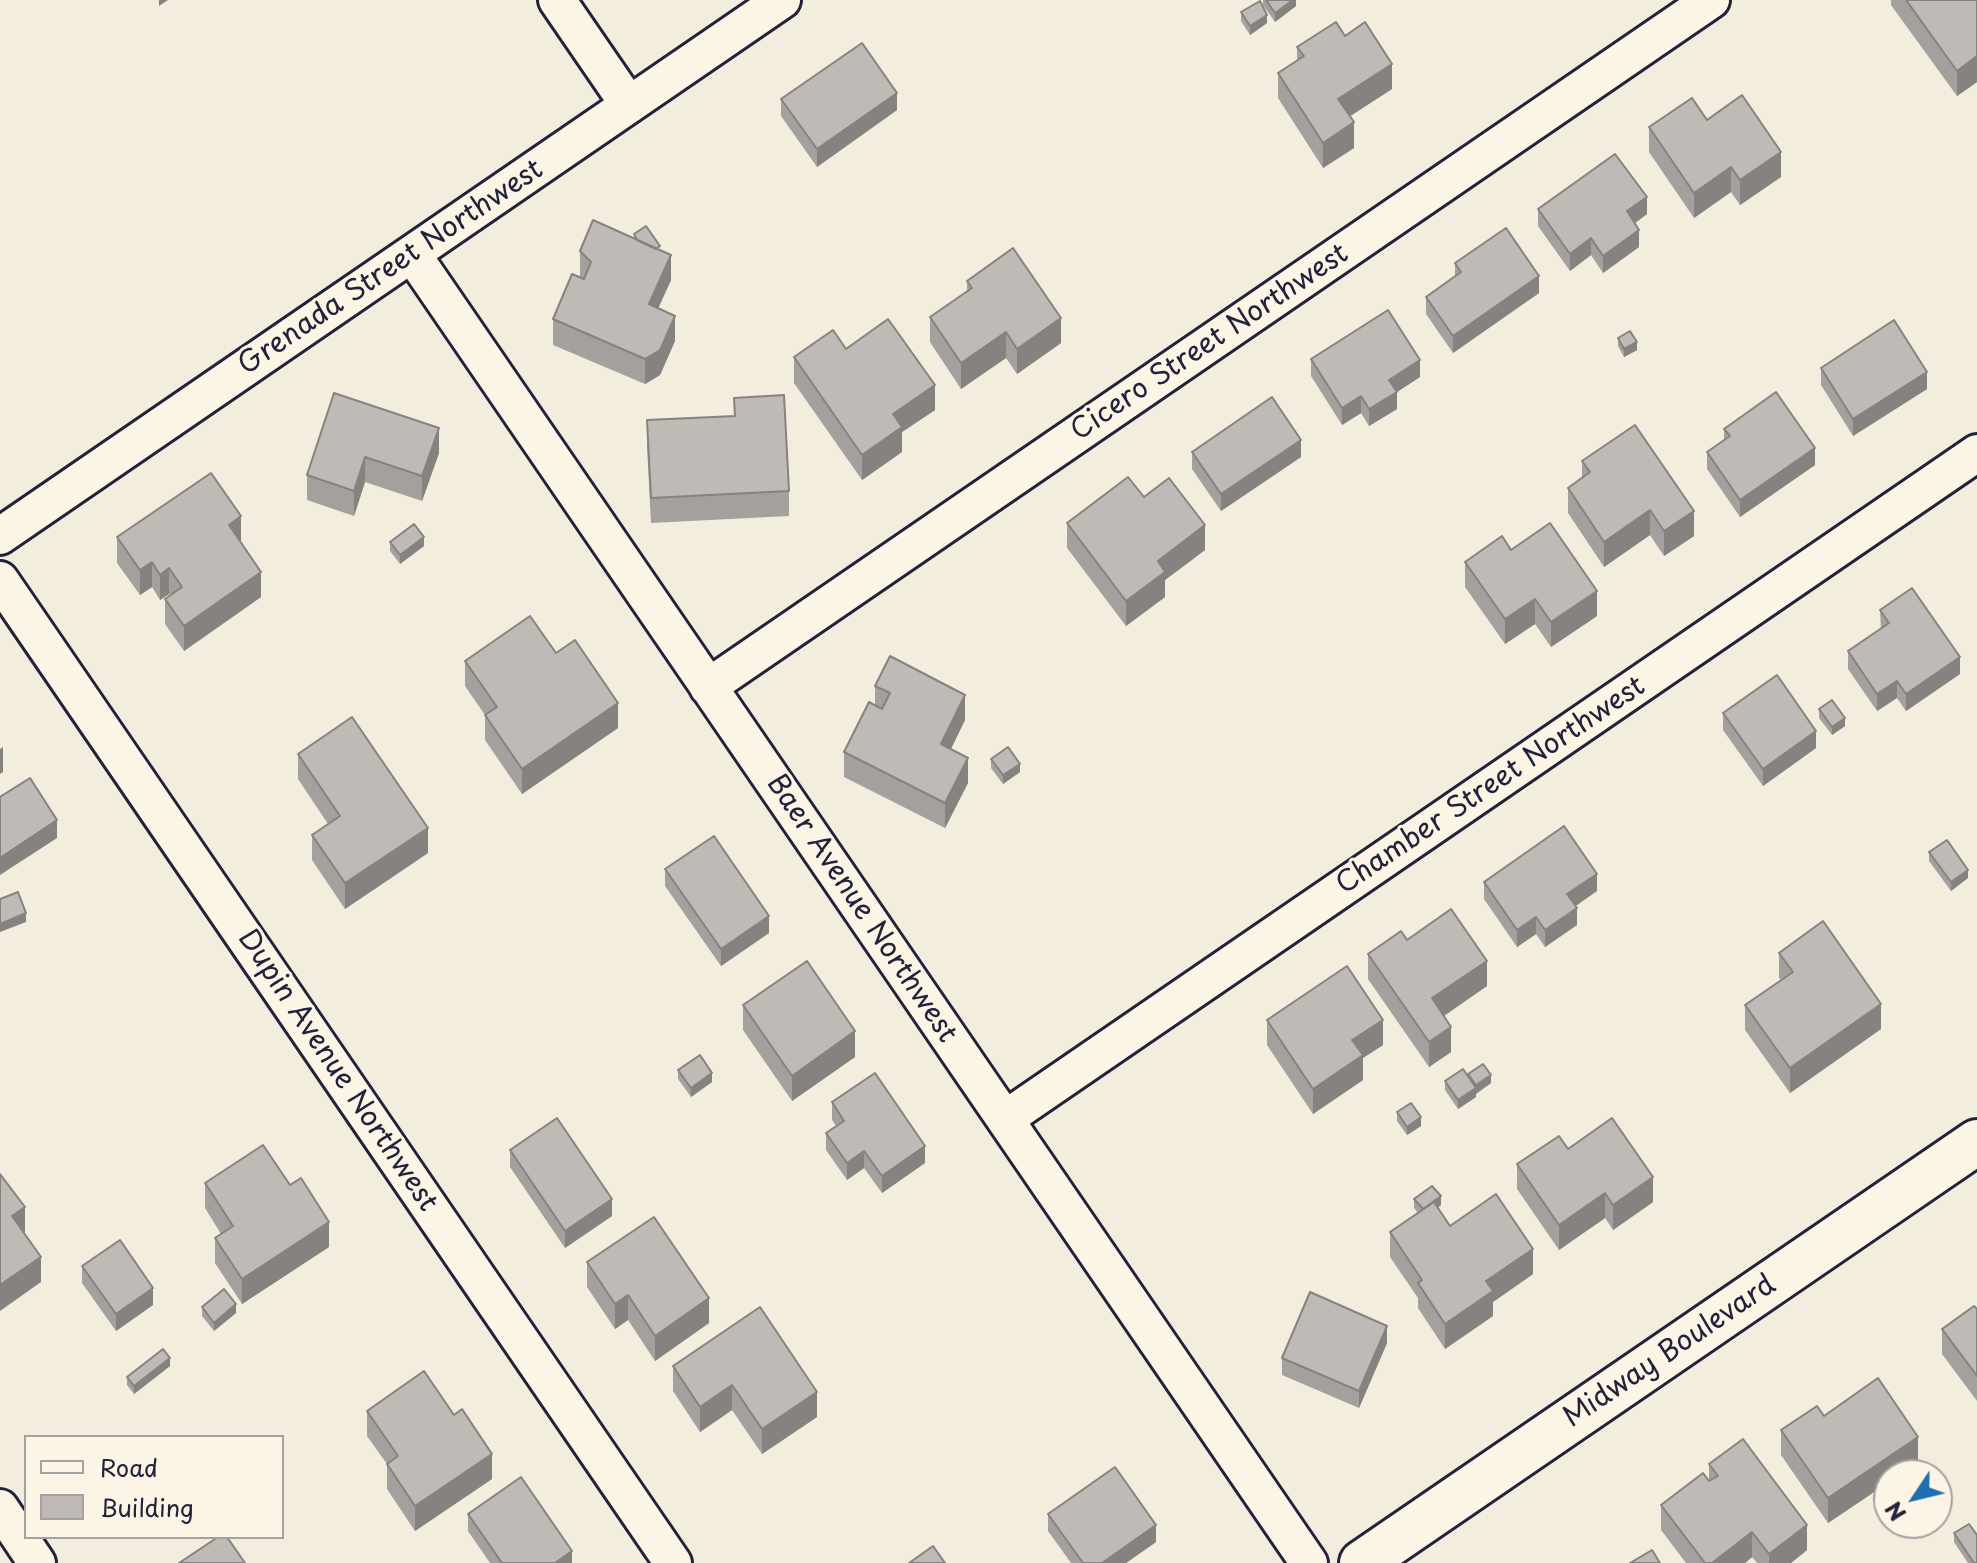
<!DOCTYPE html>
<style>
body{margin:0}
#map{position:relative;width:1977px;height:1563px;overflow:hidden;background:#f3edde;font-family:"Playpen Sans",sans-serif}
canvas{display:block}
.legend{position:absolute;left:24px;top:1435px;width:260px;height:104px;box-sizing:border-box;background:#fcf5e5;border:2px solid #a5a1a1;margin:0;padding:10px 14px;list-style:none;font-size:24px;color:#22223b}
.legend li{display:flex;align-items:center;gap:16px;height:40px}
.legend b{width:40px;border:2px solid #a5a1a1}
.north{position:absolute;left:1873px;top:1459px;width:80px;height:80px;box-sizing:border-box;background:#fcf5e5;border:2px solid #a5a1a1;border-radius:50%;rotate:235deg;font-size:22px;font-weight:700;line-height:32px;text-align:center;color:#22223b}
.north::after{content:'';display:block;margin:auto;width:28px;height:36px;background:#1f6fb2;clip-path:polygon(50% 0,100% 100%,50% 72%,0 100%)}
</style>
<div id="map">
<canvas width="1977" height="1563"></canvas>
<ul class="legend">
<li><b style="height:10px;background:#fcf5e5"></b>Road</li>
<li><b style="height:22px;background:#bfbab6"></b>Building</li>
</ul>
<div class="north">N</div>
</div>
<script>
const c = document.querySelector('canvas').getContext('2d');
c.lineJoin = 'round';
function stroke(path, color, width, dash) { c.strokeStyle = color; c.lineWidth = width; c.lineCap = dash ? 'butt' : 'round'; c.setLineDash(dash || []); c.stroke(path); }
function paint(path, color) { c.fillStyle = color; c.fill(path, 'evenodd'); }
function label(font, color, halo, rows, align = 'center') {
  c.font = font + ' "Playpen Sans",sans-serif'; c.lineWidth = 6; c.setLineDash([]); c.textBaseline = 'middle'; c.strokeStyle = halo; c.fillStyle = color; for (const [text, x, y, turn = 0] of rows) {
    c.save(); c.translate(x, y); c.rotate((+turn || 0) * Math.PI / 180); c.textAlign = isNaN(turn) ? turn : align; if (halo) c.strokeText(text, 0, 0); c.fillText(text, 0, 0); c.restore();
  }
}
const street = new Path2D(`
 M557,0L629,105
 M412,254L1309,1563
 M0,536L782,0
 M0,580L673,1563
 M708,687L1711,0
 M1005,1119L1977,453
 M0,1508L37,1563`);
const secondary = new Path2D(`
 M1362,1563L1977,1142`);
const wall = new Path2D(`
 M1263,0H1296V6L1275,22L1263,5Z
 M1891,0H1977V82L1957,96L1891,5Z
 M1241,12L1267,23L1250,35L1241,21Z
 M1345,36L1392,89L1350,116L1354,148L1323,168L1278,98V73L1297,60V47Z
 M781,99L897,110L817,167L781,116Z
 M1707,120L1781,177L1740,205L1731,192L1694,218L1649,152V127Z
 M1538,209L1647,214L1635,223L1639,247L1603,273L1591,255L1570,271L1538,226Z
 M634,234L660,250L671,280L658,308L675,341L660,375L645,384L553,345V319L582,278L580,276V251L634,238Z
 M1455,263L1539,293L1453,353L1426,314V297L1455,277Z
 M967,281L1061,343L1017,374L1006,358L961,389L930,342V317L967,292Z
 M1618,338L1637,350L1624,357L1618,346Z
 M846,349L935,410L902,432V452L862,480L794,383V357Z
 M1311,359L1420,377L1397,392V409L1369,426L1361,413L1342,425L1311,376Z
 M1821,368L1927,389L1853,436L1821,385Z
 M334,393L439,453L422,501L365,482L354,516L307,500V475Z
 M734,398L789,491V516L651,523L647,446V420L734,416Z
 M1724,429L1815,465L1740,517L1707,469V452L1724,440Z
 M1192,452L1301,457L1221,511L1192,469Z
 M1582,461L1694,536L1664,556L1650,535L1604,567L1568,513V488L1582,478Z
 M1144,497L1205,550L1165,580V597L1126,626L1067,548V523Z
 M117,537L241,541L240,542L261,597L184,651L165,624V599L171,595L169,594L160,600L152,587L140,595L117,563Z
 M390,542L424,546L400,564L390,551Z
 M1511,550L1597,616L1551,647L1535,624L1505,644L1465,587V562Z
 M1880,610L1960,674L1906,711L1897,698L1877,711L1848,669V651L1881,629Z
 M556,653L618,728L522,794L485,740V715L465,686V661Z
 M875,686L965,720L951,749L968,783L945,828L844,777V752L875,705Z
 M1819,709L1845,726L1832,735L1819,718Z
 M1723,713L1816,748L1763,786L1723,730Z
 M298,754L428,853L345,909L312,860V835L328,824L298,779Z
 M991,759L1020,772L1003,784L991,768Z
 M1929,852L1968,878L1951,891L1929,861Z
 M665,869L769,933L721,966L665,886Z
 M1484,882L1597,891L1575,906L1577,925L1545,947L1536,934L1517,947L1484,899Z
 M1407,940L1487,986L1444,1016L1451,1052L1429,1067L1368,979V954Z
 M1779,953L1881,1029L1790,1093L1745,1030V1005L1781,980L1779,978Z
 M743,1005L855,1057L792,1101L743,1030Z
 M1267,1020L1383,1045L1363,1058V1080L1313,1114L1267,1045Z
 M678,1070L712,1082L691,1097L678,1079Z
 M1468,1074L1491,1083L1476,1093V1097L1458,1109L1445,1090V1081L1468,1077Z
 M832,1102L925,1163L882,1193L864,1168L847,1180L826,1150V1133L836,1126L832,1120Z
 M1397,1112L1421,1126L1407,1135L1397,1121Z
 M1568,1149L1653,1202L1613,1230L1605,1218L1559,1250L1517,1189V1164Z
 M510,1150L612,1216L565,1248L510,1167Z
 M205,1183L290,1185L329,1247L242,1304L215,1263V1238L221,1234L205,1208Z
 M1414,1199L1441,1205L1437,1207L1450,1226L1533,1274L1493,1302V1316L1445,1349L1418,1308V1298L1390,1257V1232L1418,1213L1414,1208Z
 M587,1262L709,1323L655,1361L628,1320L615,1329L587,1287Z
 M82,1266L153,1305L116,1331L82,1283Z
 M202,1307L236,1313L214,1331L202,1316Z
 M1977,1309V1401L1942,1354V1329Z
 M1387,1343L1359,1408L1282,1375V1358Z
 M170,1366L134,1394L127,1385V1377Z
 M673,1366L817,1392V1417L762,1454L732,1410L700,1432L673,1391Z
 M367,1411L492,1479L415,1531L387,1489V1464L367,1436Z
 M1824,1416L1918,1462L1899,1475H1889V1482L1828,1523L1781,1455V1430Z
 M1709,1464L1807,1550L1791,1563H1757L1752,1557L1745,1563H1686L1661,1530V1505L1709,1481Z
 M468,1514L572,1563H490L468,1531Z
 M1048,1514L1156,1542L1126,1563H1071L1048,1531Z
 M1954,1533L1977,1563H1968L1954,1542Z`);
const shadedWall = new Path2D(`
 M159,0H168L159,6Z
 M1293,0H1296V6L1275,22V13Z
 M1267,15V23L1250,35V26Z
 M1977,56V82L1957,96V71Z
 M1392,64V89L1338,124V99Z
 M897,93V110L817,167V149Z
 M1354,122V148L1323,168V143Z
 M1781,152V177L1740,205V180Z
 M1731,167V192L1694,218V193Z
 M1647,197V214L1627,229V211Z
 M1639,230V247L1603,273V256Z
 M1591,238V255L1570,271V254Z
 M671,255V280L649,329V304Z
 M1539,276V293L1453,353V336Z
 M675,316V341L660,375L645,384V359Z
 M1061,318V343L1017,374V349Z
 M1006,332V358L961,389V363Z
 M1637,342V350L1624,357V349Z
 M1420,360V377L1397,392V409L1369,426V409L1389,380Z
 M1927,372V389L1853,436V419Z
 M935,385V410L902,432V452L862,480V455L893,414Z
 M1361,396V413L1342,425V408Z
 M439,428V453L422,501V476Z
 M1301,440V457L1221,511V494Z
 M1815,448V465L1740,517V500Z
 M365,457V482L354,516V491Z
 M1650,510V535L1604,567V542Z
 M1694,511V536L1664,556V531Z
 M241,516V541L229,550V525Z
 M1205,525V550L1165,580V597L1126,626V601L1158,561Z
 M424,537V546L400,564V555Z
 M152,562V587L140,595V570Z
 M169,568V594L160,600V575Z
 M261,572V597L184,651V626Z
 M1597,591V616L1551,647V622Z
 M1535,599V624L1505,644V619Z
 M1960,657V674L1906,711V694Z
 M1897,681V698L1877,711V694Z
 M965,695V720L941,769V744Z
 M618,703V728L522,794V769Z
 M1845,718V726L1832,735V727Z
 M1816,731V748L1763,786V769Z
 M3,747V772L0,774V749Z
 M968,758V783L945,828V803Z
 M1020,764V772L1003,784V775Z
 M57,820V838L0,875V858Z
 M428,828V853L345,909V883Z
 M1968,870V878L1951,891V882Z
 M1597,874V891L1567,912V894Z
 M1577,908V925L1545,947V930Z
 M26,913V922L0,932V924Z
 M769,916V933L721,966V949Z
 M1536,917V934L1517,947V930Z
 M1487,961V986L1432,1024V998Z
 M1881,1004V1029L1790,1093V1068Z
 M1383,1020V1045L1363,1058V1080L1313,1114V1089L1352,1040Z
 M1451,1027V1052L1429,1067V1042Z
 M855,1031V1057L792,1101V1076Z
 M712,1073V1082L691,1097V1088Z
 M1491,1075V1083L1476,1094V1085Z
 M1476,1088V1097L1458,1109V1100Z
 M1421,1117V1126L1407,1135V1127Z
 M925,1146V1163L882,1193V1176Z
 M864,1151V1168L847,1180V1163Z
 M1653,1177V1202L1613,1230V1205Z
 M1605,1193V1218L1559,1250V1225Z
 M1441,1196V1205L1423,1219V1210Z
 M612,1199V1216L565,1248V1231Z
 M25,1207V1232L12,1241V1216Z
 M329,1222V1247L242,1304V1279Z
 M1533,1249V1274L1493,1302V1316L1445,1349V1324L1486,1281Z
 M41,1257V1282L0,1311V1285Z
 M153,1288V1305L116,1331V1314Z
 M628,1295V1320L615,1329V1304Z
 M709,1298V1323L655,1361V1336Z
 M236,1304V1313L214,1331V1323Z
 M1387,1326V1343L1359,1408V1391Z
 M170,1358V1366L134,1394V1386Z
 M732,1385V1410L700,1432V1407Z
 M817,1392V1417L762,1454V1429Z
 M1918,1437V1462L1899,1475H1889V1482L1828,1523V1498Z
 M492,1454V1479L415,1531V1506Z
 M1156,1525V1542L1126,1563H1102Z
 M1807,1525V1550L1791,1563H1769V1554Z
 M1752,1532V1557L1745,1563H1712Z
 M572,1551V1563H555Z`);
const building = new Path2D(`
 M1266,0H1293L1275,13Z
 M1906,0H1977V56L1957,71Z
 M1260,1L1267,15L1250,26L1241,12Z
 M1336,22L1345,36L1365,22L1392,64L1338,99L1354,122L1323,143L1278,73L1304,56L1297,47Z
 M862,43L897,93L817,149L781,99Z
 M1742,95L1781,152L1740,180L1731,167L1694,193L1649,127L1692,98L1707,120Z
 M1615,154L1647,197L1627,211L1639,230L1603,256L1591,238L1570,254L1538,209Z
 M593,220L671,255L649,304L675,316L660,350L645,359L553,319L572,274L584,279L591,262L580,251Z
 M646,226L660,246L656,249L637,240L634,234Z
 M1506,228L1539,276L1453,336L1426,297L1461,272L1455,263Z
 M1013,248L1061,318L1017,349L1006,332L961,363L930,317L972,288L967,281Z
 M1388,310L1420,360L1389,380L1397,392L1369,409L1361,396L1342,408L1311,359Z
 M888,319L935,385L893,414L902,427L862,455L794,357L833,330L846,349Z
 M1894,320L1927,372L1853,419L1821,368Z
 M1630,331L1637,342L1624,349L1618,338Z
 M1776,392L1815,448L1740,500L1707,452L1730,436L1724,429Z
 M334,393L439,428L422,476L365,457L354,491L307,475Z
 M784,395L789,491L651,498L647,420L735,416L734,398Z
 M1272,397L1301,440L1221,494L1192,452Z
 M1635,425L1694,511L1664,531L1650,510L1604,542L1568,488L1590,472L1582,461Z
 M211,473L241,516L229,525L261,572L184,626L165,599L182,587L169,568L160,575L152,562L140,570L117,537Z
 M1128,477L1144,497L1169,478L1205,525L1158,561L1165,572L1126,601L1067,523Z
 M1550,523L1597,591L1551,622L1535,599L1505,619L1465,562L1502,536L1511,550Z
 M414,524L424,537L400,555L390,542Z
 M1912,588L1960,657L1906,694L1897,681L1877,694L1848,651L1889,623L1880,610Z
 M530,616L556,653L575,640L618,703L522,769L485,715L497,707L465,661Z
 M890,656L965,695L941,744L968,758L945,803L844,752L869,702L882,709L890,693L875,686Z
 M1777,675L1816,731L1763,769L1723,713Z
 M1832,700L1845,718L1832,727L1819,709Z
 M352,717L428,828L345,883L312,835L340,816L298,754Z
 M1008,747L1020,764L1003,775L991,759Z
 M30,778L57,820L0,858V797Z
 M1564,826L1597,874L1567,894L1577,908L1545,930L1536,917L1517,930L1484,882Z
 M714,836L769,916L721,949L665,869Z
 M1947,840L1968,870L1951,882L1929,852Z
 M18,892L26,913L0,924V899Z
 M1451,909L1487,961L1432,998L1451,1027L1429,1042L1368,954L1401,931L1407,940Z
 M1823,921L1881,1004L1790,1068L1745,1005L1793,972L1779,953Z
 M807,961L855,1031L792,1076L743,1005Z
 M1347,966L1383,1020L1352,1040L1363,1055L1313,1089L1267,1020Z
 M700,1055L712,1073L691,1088L678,1070Z
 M1483,1064L1491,1075L1476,1085L1468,1074Z
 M1463,1069L1476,1088L1458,1100L1445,1081Z
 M875,1073L925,1146L882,1176L864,1151L847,1163L826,1133L844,1121L832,1102Z
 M1411,1103L1421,1117L1407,1127L1397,1112Z
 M557,1118L612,1199L565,1231L510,1150Z
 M1612,1118L1653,1177L1613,1205L1605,1193L1559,1225L1517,1164L1559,1136L1568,1149Z
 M263,1145L290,1185L301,1178L329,1222L242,1279L215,1238L233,1226L205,1183Z
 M0,1174L25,1207L12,1216L41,1257L0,1285Z
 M1432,1186L1441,1196L1423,1209L1414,1199Z
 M1496,1194L1533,1249L1486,1281L1493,1291L1445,1324L1418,1283L1422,1280L1390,1232L1434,1202L1450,1226Z
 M654,1217L709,1298L655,1336L628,1295L615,1304L587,1262Z
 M120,1240L153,1288L116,1314L82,1266Z
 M224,1289L236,1304L214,1323L202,1307Z
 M1310,1292L1387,1326L1359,1391L1282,1358Z
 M1974,1306L1977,1309V1376L1942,1329Z
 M760,1307L817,1392L762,1429L732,1385L700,1407L673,1366Z
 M163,1349L170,1358L134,1386L127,1377Z
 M424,1371L454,1415L462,1409L492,1454L415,1506L387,1464L398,1456L367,1411Z
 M1878,1378L1918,1437L1828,1498L1781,1430L1817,1406L1824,1416Z
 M1743,1439L1807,1525L1769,1554L1752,1532L1712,1563H1705L1661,1505L1703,1473L1709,1481L1718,1476L1709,1464Z
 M1115,1467L1156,1525L1102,1563H1083L1048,1514Z
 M521,1477L572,1551L555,1563H502L468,1514Z
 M1969,1524L1977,1535V1563H1974L1954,1533Z
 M218,1537H227L245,1563H179Z
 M933,1546L945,1563H909Z
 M1652,1550L1660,1563H1630Z`);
const streetNames = [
 ["Grenada Street Northwest",391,268,-34],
 ["Cicero Street Northwest",1210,343,-34],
 ["Chamber Street Northwest",1491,786,-34],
 ["Baer Avenue Northwest",861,909,56],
 ["Dupin Avenue Northwest",337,1071,56],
 ["Midway Boulevard",1670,1352,-34]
];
stroke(street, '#22223b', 42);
stroke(secondary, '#22223b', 50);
stroke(street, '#fcf5e5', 36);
stroke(secondary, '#fcf5e5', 44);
paint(wall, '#a4a09d');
paint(shadedWall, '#86827f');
paint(building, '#bfbab6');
stroke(building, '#86827f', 2);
label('28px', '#22223b', '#fcf5e5', streetNames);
</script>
